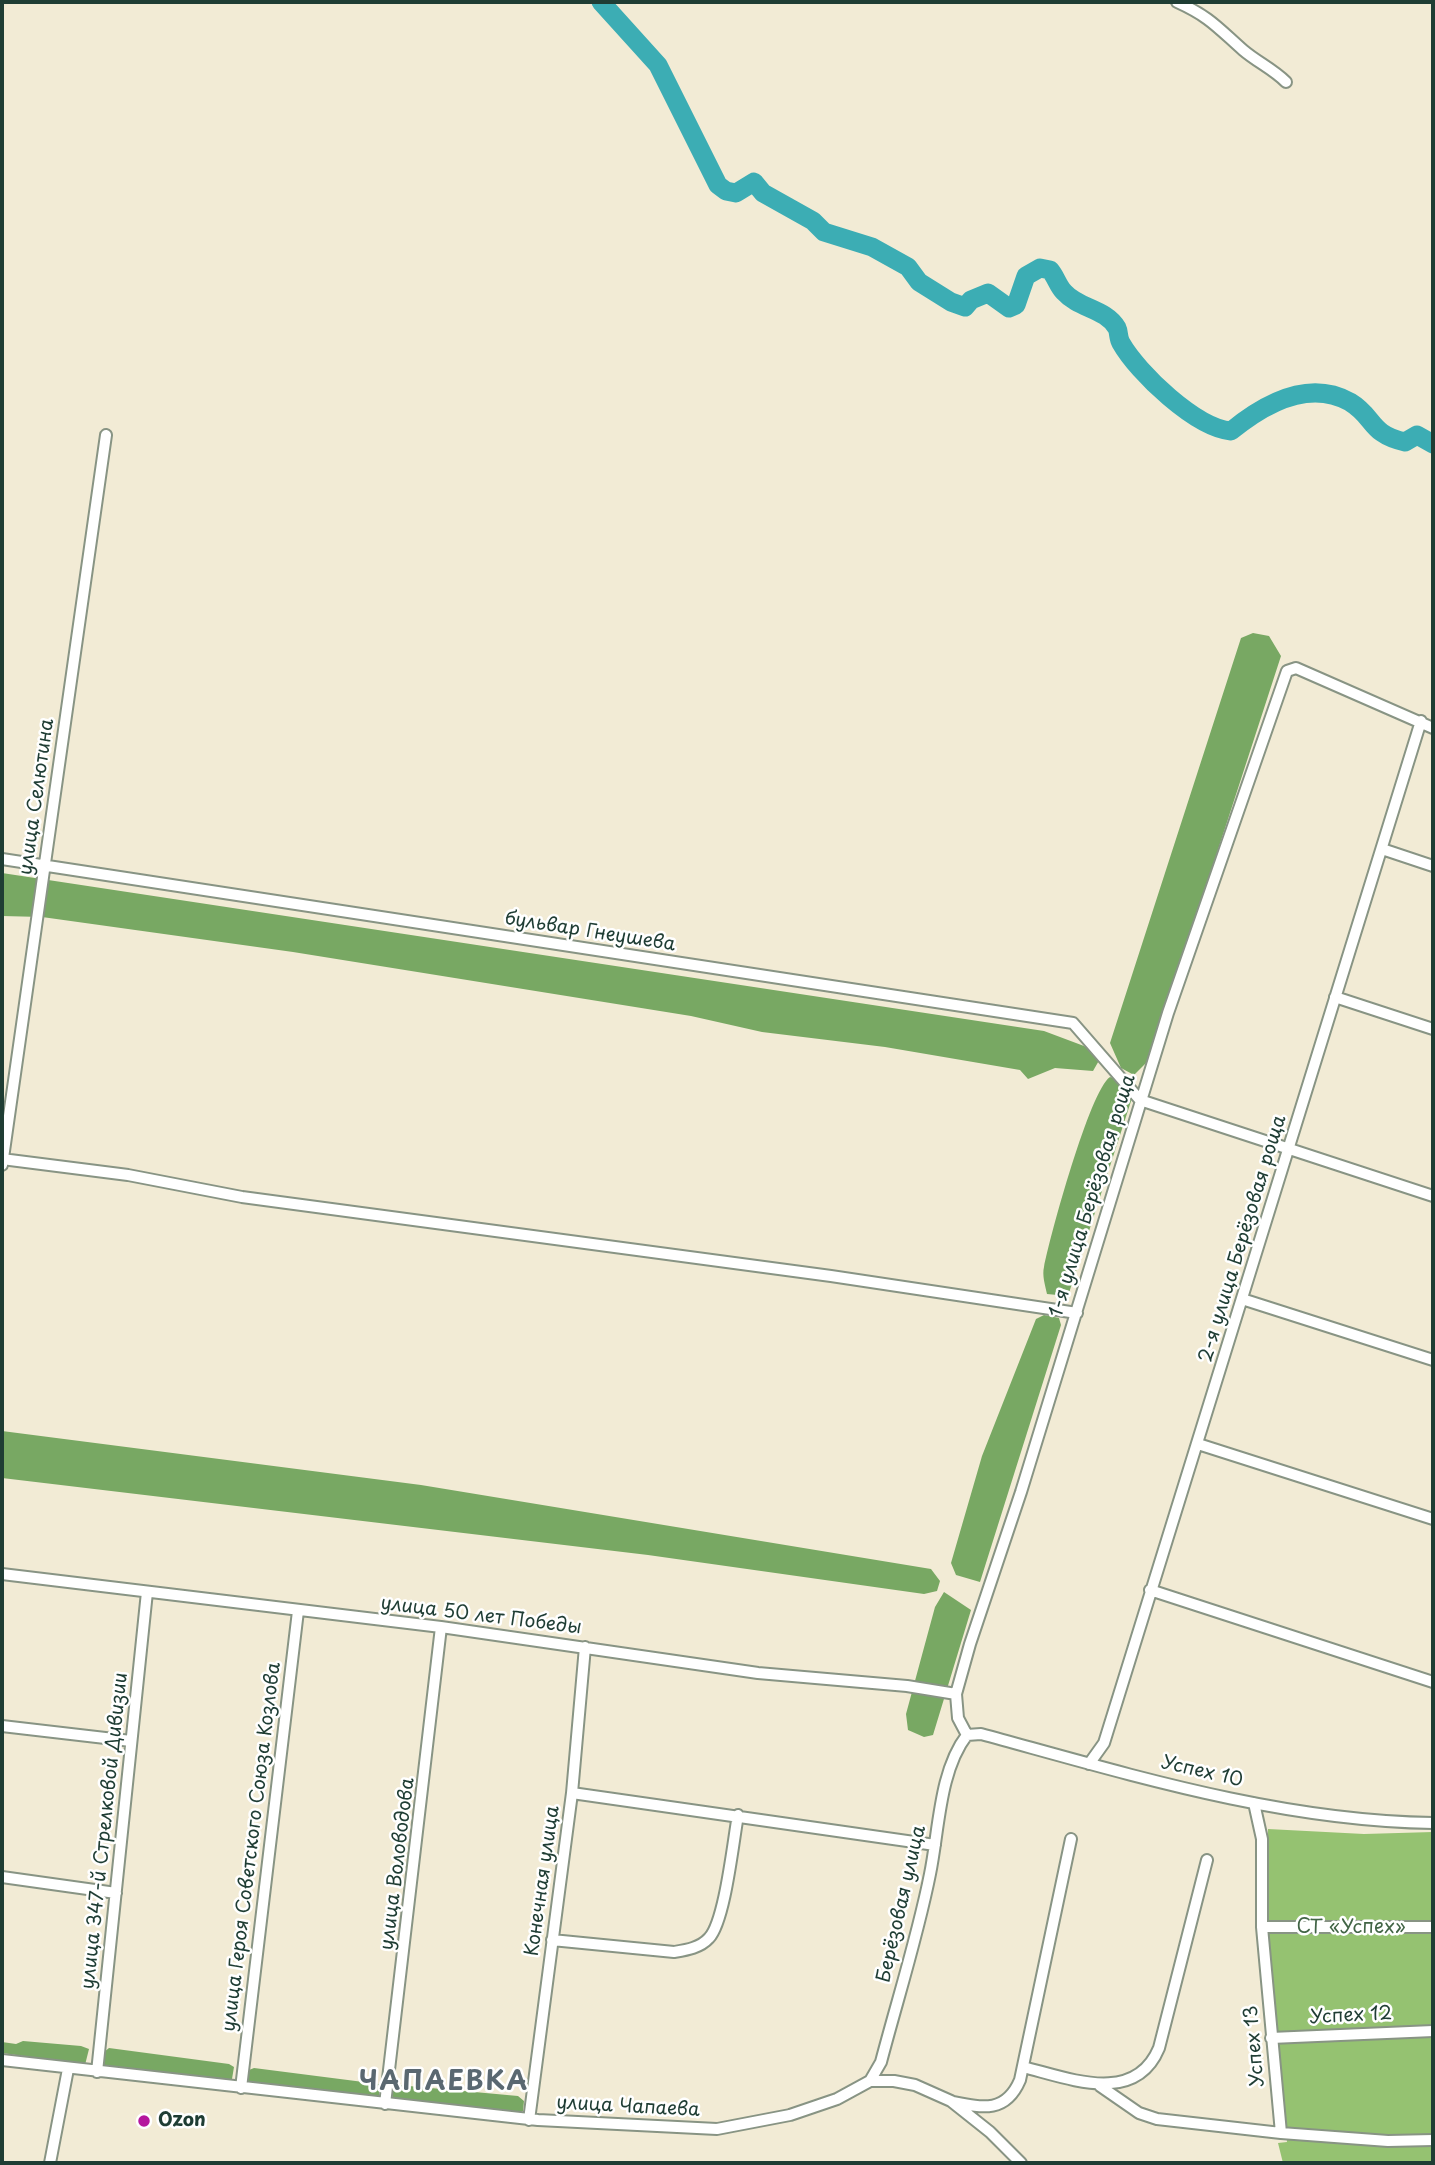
<!DOCTYPE html>
<meta charset="utf-8">
<style>
body{margin:0}
#map{position:relative;width:1435px;height:2165px;overflow:hidden;background:#f2ebd5;font-family:"Playpen Sans",sans-serif}
canvas{display:block}
.frame{position:absolute;inset:0;border:4px solid #1f3d34;pointer-events:none}
</style>
<div id="map">
<canvas width="1435" height="2165"></canvas>
<div class="frame"></div>
</div>
<script>
const c = document.querySelector('canvas').getContext('2d');
c.lineJoin = 'round';
function paint(path, color) { c.fillStyle = color; c.fill(path, 'evenodd'); }
function stroke(path, color, width, dash) { c.strokeStyle = color; c.lineWidth = width; c.lineCap = dash ? 'butt' : 'round'; c.setLineDash(dash || []); c.stroke(path); }
function label(font, color, halo, rows, align = 'center') {
  c.font = font + ' "Playpen Sans",sans-serif'; c.lineWidth = 5; c.setLineDash([]); c.textBaseline = 'middle'; c.strokeStyle = halo; c.fillStyle = color; for (const [text, x, y, turn = 0] of rows) {
    c.save(); c.translate(x, y); c.rotate((+turn || 0) * Math.PI / 180); c.textAlign = isNaN(turn) ? turn : align; if (halo) c.strokeText(text, 0, 0); c.fillText(text, 0, 0); c.restore();
  }
}
const green = new Path2D(`
 M1268,1829L1364,1834L1433,1832V2163H1283L1278,2143L1287,2142L1268,1934Z`);
const forest = new Path2D(`
 M1253,633L1269,636L1281,656L1150,1059L1134,1075L1121,1068L1110,1043L1241,638Z
 M2,873L1044,1031L1084,1046L1101,1057L1093,1071L1055,1068L1028,1079L1020,1070L885,1047L762,1032L691,1016L293,952L42,917L2,916Z
 M1110,1077L1122,1081L1133,1095L1068,1296L1047,1294C1045,1285 1042,1275 1044,1267C1050,1236 1090,1090 1110,1077Z
 M1044,1315L1059,1318L1061,1325L980,1582L956,1575L951,1563L982,1456L1036,1319Z
 M2,1431L421,1485L931,1569L940,1581L937,1591L924,1594L648,1555L2,1478Z
 M944,1592L971,1610L933,1735L924,1737L908,1730L906,1714L935,1607Z
 M23,2041L81,2046L89,2049L85,2065L2,2053V2042L16,2044Z
 M109,2048L229,2064L234,2067L232,2079L228,2083L107,2069L103,2065L104,2052Z
 M254,2068L379,2084V2097L248,2083L249,2070Z
 M398,2085L518,2096L524,2101L523,2111L519,2113L397,2102L393,2098V2087Z`);
const river = new Path2D(`
 M601,2L658,65L718,185L726,191L736,193L754,182L763,193L813,221L824,232L872,247L908,267L919,282L951,302L965,307L971,300L988,293L1009,308L1016,305L1026,276L1040,268L1050,270C1056,277 1058,286 1064,292C1079,309 1105,308 1117,328C1119,332 1118,338 1121,343C1138,373 1196,428 1231,431C1264,404 1309,379 1350,402C1375,417 1369,434 1405,442L1417,435L1433,444`);
const street = new Path2D(`
 M1177,2C1210,17 1217,27 1243,50C1257,62 1273,69 1286,82
 M1382,849L1433,866
 M2,859L1073,1023L1140,1100L1433,1196
 M1335,997L1433,1029
 M2,1159L128,1175L242,1197L831,1276L1077,1313
 M2,1165L106,435
 M1242,1299L1433,1360
 M1198,1444L1433,1519
 M2,1574L441,1627L758,1673L907,1686L956,1694
 M1150,1590L1433,1682
 M2,1726L131,1741
 M967,1735L958,1718L956,1694L970,1644L1021,1492L1168,1013L1287,671L1296,668L1433,728
 M967,1735L981,1734C1128,1774 1279,1821 1433,1823
 M1089,1764L1104,1743L1421,721
 M572,1793L935,1845
 M1254,1803L1262,1839V1927L1281,2133L1388,2141L1433,2140
 M2,1877L116,1893
 M1262,1927H1433
 M552,1940L674,1952C686,1950 700,1948 709,1938C725,1921 733,1842 738,1815
 M1271,2038L1433,2031
 M2,2060L538,2120L717,2129L790,2115L837,2099L870,2081H894L915,2085L951,2101L990,2132L1021,2163
 M1023,2067C1068,2078 1135,2106 1159,2048L1207,1860
 M97,2072L147,1592
 M870,2081L881,2062C897,2001 918,1935 930,1874C939,1831 939,1771 967,1735
 M1100,2086L1139,2113L1157,2119L1281,2133
 M241,2088L298,1611
 M953,2102C983,2108 1006,2113 1020,2080L1071,1839
 M385,2104L441,1627
 M529,2120L572,1793L585,1647
 M50,2163L68,2069`);
const markers = [
 [144,2121,7,"#b5179e"]
];
const streetNames = [
 ["улица Селютина",37,797,-82],
 ["бульвар Гнеушева",590,932,9],
 ["1-я улица Берёзовая роща",1093,1196,-73],
 ["2-я улица Берёзовая роща",1243,1239,-73],
 ["улица 50 лет Победы",481,1616,7],
 ["Успех 10",1202,1772,13],
 ["улица 347-й Стрелковой Дивизии",105,1831,-84],
 ["улица Героя Советского Союза Козлова",252,1847,-83],
 ["улица Воловодова",398,1864,-83],
 ["Конечная улица",543,1881,-82],
 ["Берёзовая улица",902,1904,-77],
 ["Успех 12",1351,2016,-3],
 ["Успех 13",1255,2046,-95],
 ["улица Чапаева",628,2107,3]
];
const parkNames = [
 ["СТ «Успех»",1351,1928]
];
const poiNames = [
 ["Ozon",158,2121]
];
const districtNames = [
 ["ЧАПАЕВКА",444,2083]
];
paint(green, '#95c271');
paint(forest, '#78a863');
stroke(river, '#3cadb4', 19);
stroke(street, '#889484', 14);
stroke(street, '#fff', 10);
for (const [x, y, r, color] of markers) { const dot = new Path2D(); dot.arc(x, y, r, 0, 2 * Math.PI); c.fillStyle = color; c.fill(dot); stroke(dot, '#fff', 2.5); }
label('19px', '#1f3d34', '#fff', streetNames);
label('19px', '#426546', '#fff', parkNames);
label('bold 19px', '#1f3d34', '#fff', poiNames, 'left');
c.letterSpacing = '2px';
label('bold 26px', '#5a6871', '#fff', districtNames);
c.letterSpacing = '0px';
</script>
